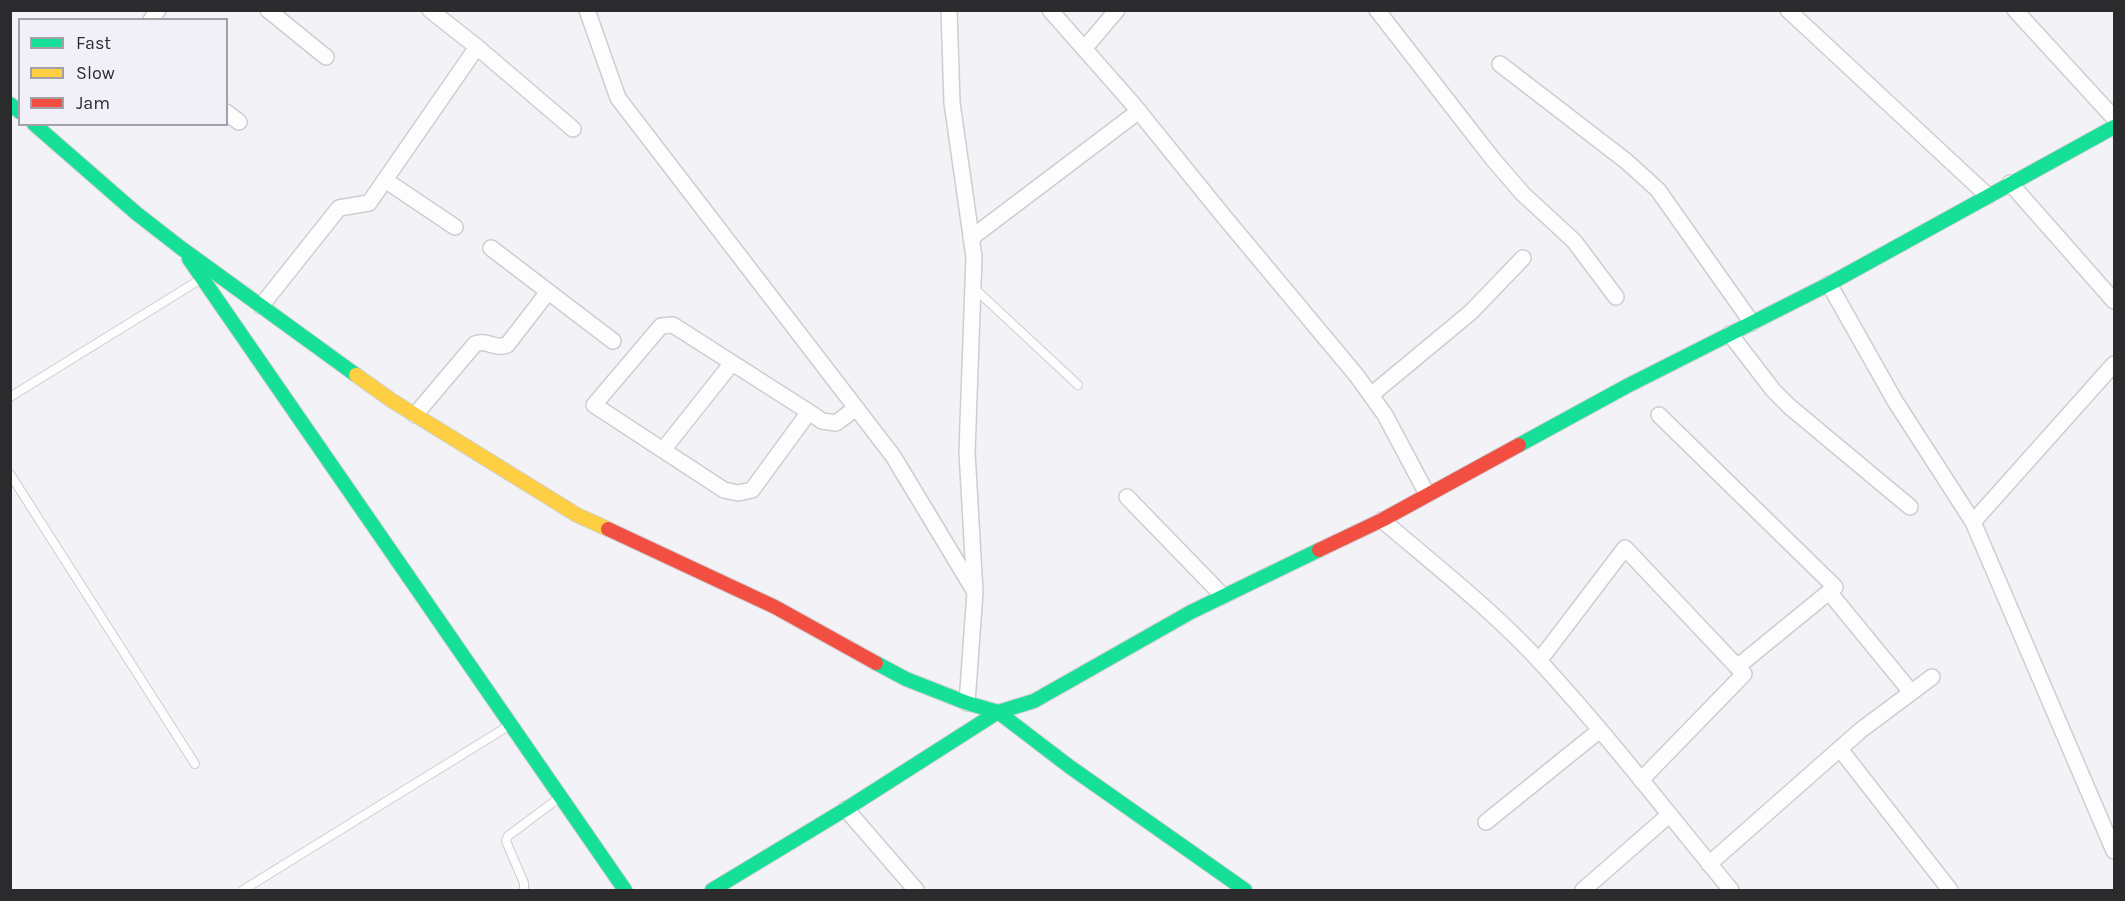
<!DOCTYPE html>
<style>
body{margin:0}
#map{position:relative;width:2125px;height:901px;overflow:hidden;background:#f2f2f7;font-family:Karla,sans-serif}
canvas{display:block}
.frame{position:absolute;inset:0;border:12px solid #2b2b2e;pointer-events:none}
.legend{position:absolute;left:18px;top:18px;width:210px;height:108px;box-sizing:border-box;background:#f1f0f9;border:2px solid #a2a1a8;margin:0;padding:8px 10px;list-style:none;font-size:18px;color:#2b2b2e}
.legend li{display:flex;align-items:center;gap:12px;height:30px}
.legend b{width:30px;border:2px solid #a2a1a8}
</style>
<div id="map">
<canvas width="2125" height="901"></canvas>
<div class="frame"></div>
<ul class="legend">
<li><b style="height:8px;background:#16e098"></b>Fast</li>
<li><b style="height:8px;background:#ffcf43"></b>Slow</li>
<li><b style="height:8px;background:#f24e42"></b>Jam</li>
</ul>
</div>
<script>
const c = document.querySelector('canvas').getContext('2d');
c.lineJoin = 'round';
function stroke(path, color, width, dash) { c.strokeStyle = color; c.lineWidth = width; c.lineCap = dash ? 'butt' : 'round'; c.setLineDash(dash || []); c.stroke(path); }
const lane = new Path2D(`
 M974,288L1078,385
 M10,397L201,279
 M10,474L195,764
 M243,890L510,725
 M524,890V883L506,841L508,836L559,798`);
const street = new Path2D(`
 M268,10L326,57
 M587,10L618,98L893,456L975,592
 M949,10L952,103L974,257L967,452L975,592L967,703
 M1050,10L1132,103L1221,213L1357,376L1385,415L1427,494
 M1377,10L1492,158L1523,194L1574,241L1616,297
 M1788,10L1988,196
 M2015,10L2114,118
 M151,20L158,10
 M477,47L573,129
 M1084,49L1117,10
 M1500,64L1626,161L1658,190L1752,323
 M226,112L239,122
 M385,180L455,227
 M2010,183L2114,301
 M971,238L1139,111
 M491,248L613,341
 M1829,284L1895,401L1973,522L2114,851
 M261,306L339,208L369,203L477,47L430,10
 M1730,334L1773,390L1790,407L1910,507
 M1371,395L1471,312L1523,258
 M809,412L752,490L738,493L724,490L594,405L661,326L673,325L809,412L822,421L836,423L856,408
 M415,415L475,344C487,339 495,350 507,345L548,292
 M1659,415L1835,587L1737,667
 M663,450L732,363
 M1127,497L1223,596
 M1382,520C1437,567 1495,612 1544,666C1610,738 1669,815 1731,890
 M1973,522L2114,364
 M1829,592L1911,692
 M1539,661L1625,548L1744,674L1641,780
 M1840,749L1950,890
 M846,809L916,890
 M1486,822L1600,730
 M1709,864L1861,730L1932,677
 M1583,890L1669,815`);
const fast = new Path2D(`
 M10,104L20,112
 M34,124L136,213L181,248L356,375
 M189,259L625,890
 M1519,445L1627,386L1829,284L2114,127
 M876,663L906,679L967,703L998,712L1034,701L1191,612L1319,550
 M998,712L1070,767L1245,890
 M712,890L846,809L998,712`);
const slow = new Path2D(`
 M356,375L391,400L577,515L608,529`);
const jam = new Path2D(`
 M608,529L775,607L876,663
 M1319,550L1382,520L1519,445`);
stroke(lane, '#ceced1', 10);
stroke(street, '#ceced1', 18);
stroke(fast, '#ceced1', 16);
stroke(slow, '#ceced1', 16);
stroke(jam, '#ceced1', 16);
stroke(lane, '#fdfdfe', 8);
stroke(street, '#fdfdfe', 15);
stroke(fast, '#16e098', 14);
stroke(slow, '#ffcf43', 14);
stroke(jam, '#f24e42', 14);
</script>
